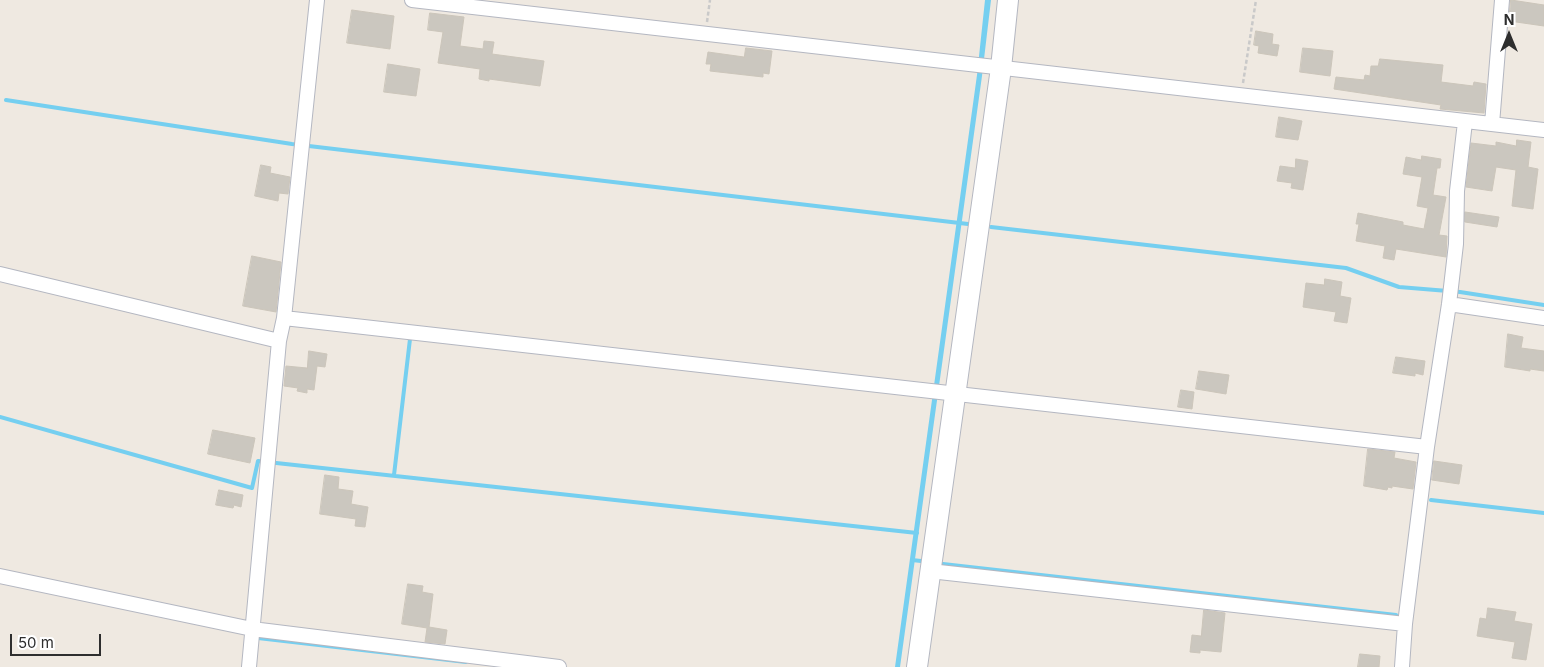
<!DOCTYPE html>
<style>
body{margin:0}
#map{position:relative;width:1544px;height:667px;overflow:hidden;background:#efe9e1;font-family:Inter,sans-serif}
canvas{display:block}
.north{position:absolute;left:1484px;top:10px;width:50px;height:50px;-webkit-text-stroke:4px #fff;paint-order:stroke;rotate:0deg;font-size:14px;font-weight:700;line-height:20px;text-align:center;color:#2e2e2e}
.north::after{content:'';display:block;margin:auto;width:18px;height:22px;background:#2e2e2e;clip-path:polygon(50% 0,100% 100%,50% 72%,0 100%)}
.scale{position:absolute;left:10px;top:634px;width:91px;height:22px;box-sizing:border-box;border:2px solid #2e2e2e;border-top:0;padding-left:6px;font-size:15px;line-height:18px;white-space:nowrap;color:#2e2e2e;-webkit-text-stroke:4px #fff;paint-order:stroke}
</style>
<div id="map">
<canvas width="1544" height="667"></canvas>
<div class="north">N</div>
<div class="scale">50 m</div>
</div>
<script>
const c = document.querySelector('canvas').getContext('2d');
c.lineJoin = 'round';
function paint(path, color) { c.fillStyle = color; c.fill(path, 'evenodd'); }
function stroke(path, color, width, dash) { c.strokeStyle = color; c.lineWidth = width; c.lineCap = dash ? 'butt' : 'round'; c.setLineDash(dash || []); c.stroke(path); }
const water = new Path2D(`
 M985,0H991L982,76L900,667H895L977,75Z`);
const stream = new Path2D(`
 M6,100L292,144L968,224
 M991,227L1346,268L1399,287L1460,292L1544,305
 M0,417L252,488L258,461L917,533
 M394,475L410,339
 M1431,500L1544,513
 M912,560L921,561
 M943,564L1396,615
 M258,638L466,662`);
const building = new Path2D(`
 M1511,0L1544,5V26L1509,21Z
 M352,10L394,16L390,49L347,43Z
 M430,13L464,17L460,46L483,49L484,41L494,42L492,54L544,61L540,86L489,79V81L479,79L480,69L438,63L443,32L428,30Z
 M1256,31L1273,34L1272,44L1279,45L1277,56L1258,53L1259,46L1254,45Z
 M746,48L772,51L769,74L763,73V77L710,71L711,64H706L708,52L744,57Z
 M1303,48L1333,51L1330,76L1300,72Z
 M1380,59L1443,65L1441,82L1473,86L1474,82L1486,84L1484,113L1440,109L1441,105L1334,89L1336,77L1364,80L1365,75L1370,76L1371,66H1378Z
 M388,64L420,69L416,96L384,92Z
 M1279,117L1302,121L1298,140L1276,137Z
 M1517,140L1531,142L1528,167L1538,169L1533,209L1512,206L1516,170L1496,167L1492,191L1466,187L1471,143L1496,146V142L1516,146Z
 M1422,156L1441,159L1440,168H1437L1433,195L1446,197L1439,235L1447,236L1446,257L1396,249L1394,260L1383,258L1385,246L1356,241L1359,224H1356L1358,213L1403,222V225L1424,229L1428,208L1417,206L1422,177L1403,174L1406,157L1421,160Z
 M1296,159L1308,161L1303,190L1291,188L1292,183L1277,181L1280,166L1295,168Z
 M261,165L271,167L270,173L290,177L288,194L279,193L278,201L255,196Z
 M1465,212L1499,217L1497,227L1465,222Z
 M252,256L281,262L276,312L243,306Z
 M1325,279L1342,282L1340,296L1351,298L1347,323L1334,321L1336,312L1303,307L1306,283L1324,285Z
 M1508,334L1523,337L1521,348L1544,351V371L1530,369V371L1505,367Z
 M309,351L327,354L325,367L317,366L314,390L307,389V393L297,391L298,388L284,386L286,366L307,368Z
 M1396,357L1425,361L1423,375L1415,373V376L1393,373Z
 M1199,371L1229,375L1226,394L1196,389Z
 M1181,390L1194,392L1192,409L1178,407Z
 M213,430L255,438L250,463L208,454Z
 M1368,449L1395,452L1394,458L1416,462L1413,489L1392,486V488L1388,487L1387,490L1364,486Z
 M1434,461L1462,465L1459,484L1432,480Z
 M325,475L339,477L338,489L353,491L351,504L368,507L365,527L355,526L356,519L320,514Z
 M219,490L243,495L241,507L234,505L233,508L216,505Z
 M408,584L423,586L422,592L433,594L429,627L447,630L445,644L425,642L427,628L402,624Z
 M1488,608L1516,612L1514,621L1532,624L1526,660L1512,658L1515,642L1477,636L1480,618L1486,619Z
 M1204,610L1225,613L1221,652L1200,650V653L1190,652L1192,635L1201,636Z
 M1360,654L1380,656L1379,667H1358Z`);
const path = new Path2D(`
 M707,22L710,0
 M1243,83L1256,0`);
const street = new Path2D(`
 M412,0L1544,130
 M1492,124L1502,0
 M0,274L279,341
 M1449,304L1544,318
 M284,318L1427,447
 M930,571L1405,624
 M0,576L252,629L559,667
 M249,667L279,341L284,318L317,0
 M1402,667L1405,624L1427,447L1449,304L1456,244L1457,191L1465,122`);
const secondary = new Path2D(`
 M917,667L1001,68L1008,0`);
paint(water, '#75cff0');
stroke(stream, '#75cff0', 4);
paint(building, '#cbc7bf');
stroke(building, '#cbc5ba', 1);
stroke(street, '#b4b7c1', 16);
stroke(secondary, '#b4b7c1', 22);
stroke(path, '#c9c9c9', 2.5, [4, 2.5]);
stroke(street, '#fff', 14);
stroke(secondary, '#fff', 20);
</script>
